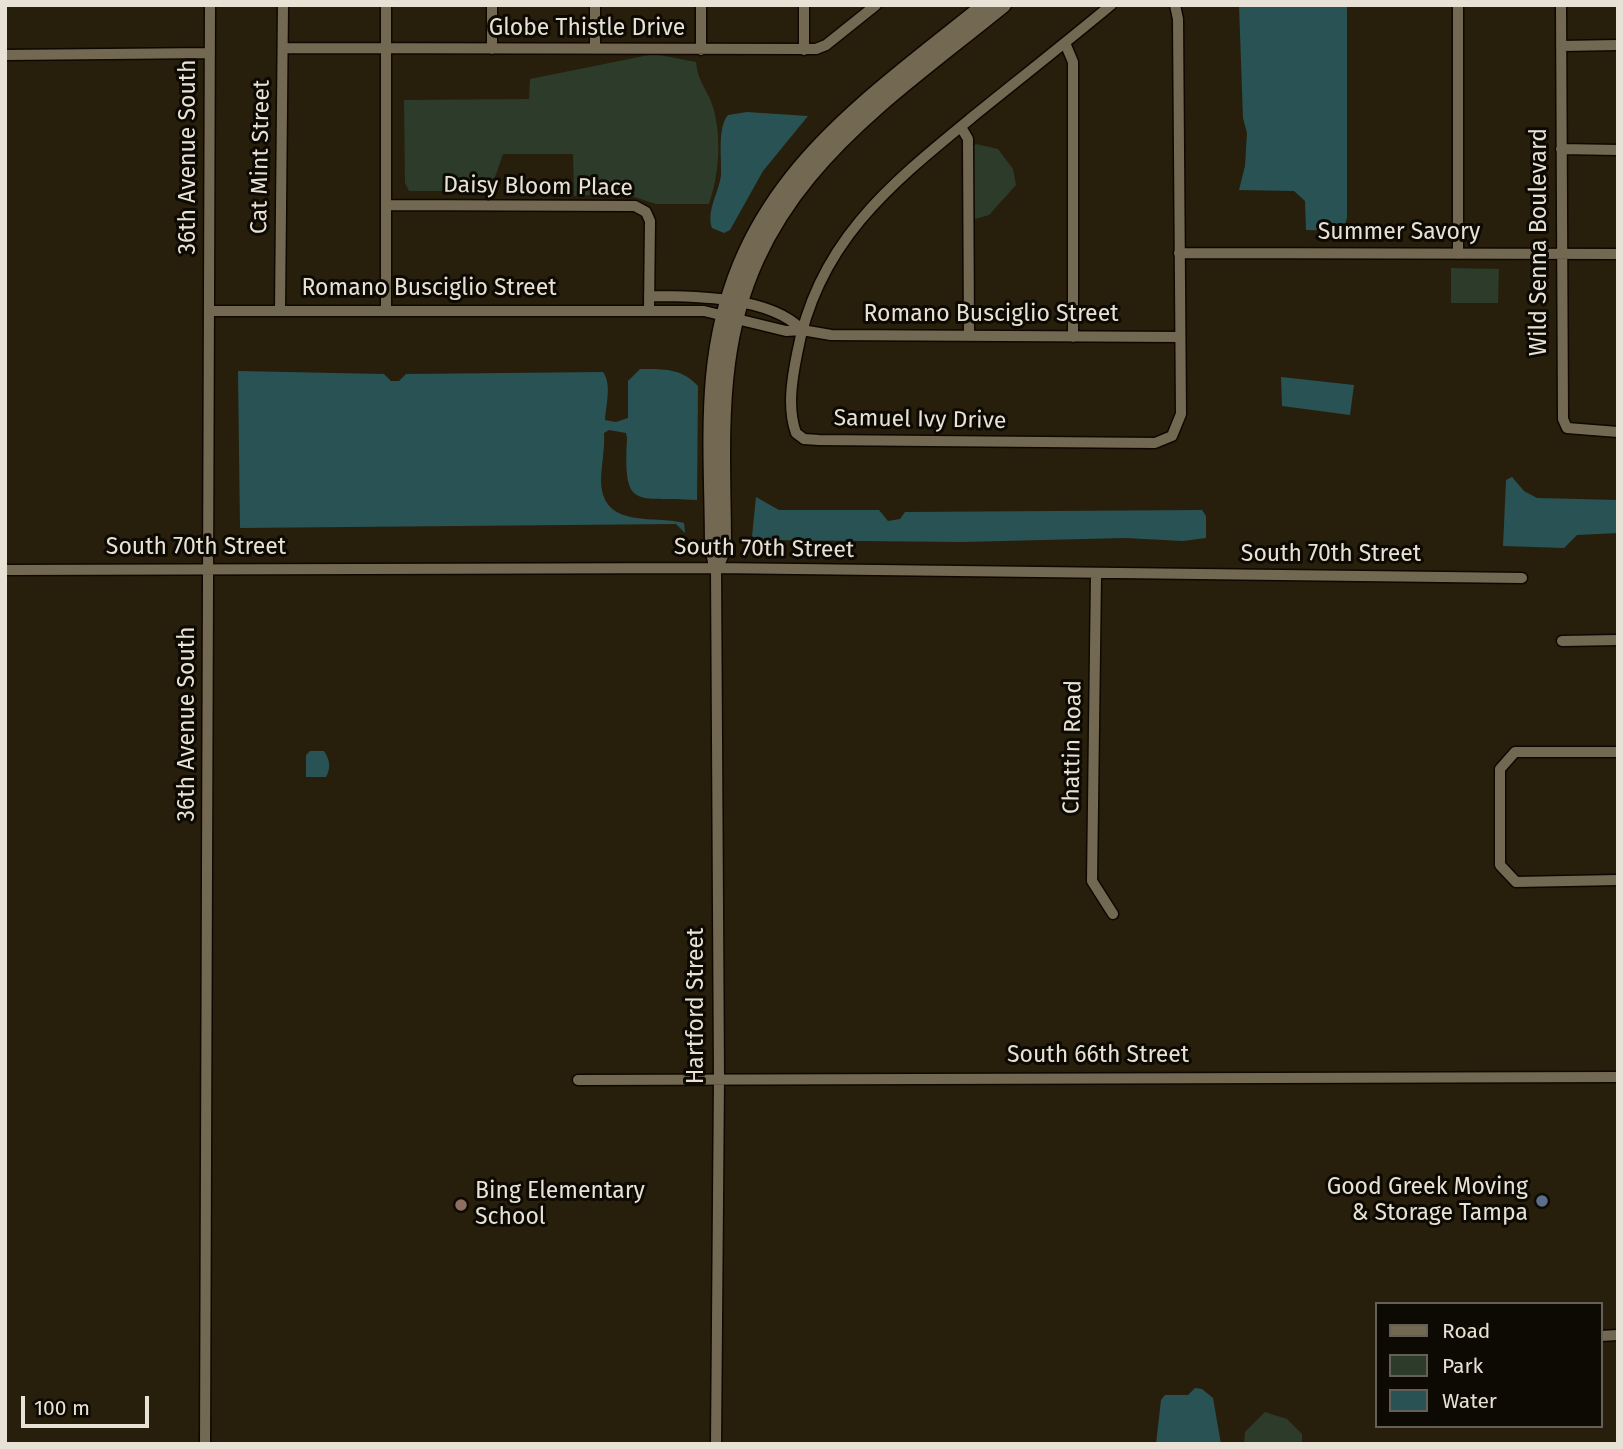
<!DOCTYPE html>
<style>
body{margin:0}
#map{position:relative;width:1623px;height:1449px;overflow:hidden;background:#271f0b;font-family:"Fira Sans",sans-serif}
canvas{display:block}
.frame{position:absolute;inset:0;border:7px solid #e7e2d5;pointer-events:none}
.legend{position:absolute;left:1375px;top:1302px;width:228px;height:126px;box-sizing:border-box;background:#0d0903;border:2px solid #646057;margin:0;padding:9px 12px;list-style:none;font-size:21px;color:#e7e2d5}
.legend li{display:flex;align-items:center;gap:14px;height:35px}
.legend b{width:35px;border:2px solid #646057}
.scale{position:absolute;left:21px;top:1396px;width:128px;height:32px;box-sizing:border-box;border:4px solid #e7e2d5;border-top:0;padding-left:9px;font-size:21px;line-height:24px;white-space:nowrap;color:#e7e2d5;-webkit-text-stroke:5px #0d0903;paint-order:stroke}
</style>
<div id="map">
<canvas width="1623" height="1449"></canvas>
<div class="frame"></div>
<ul class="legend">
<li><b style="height:9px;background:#736953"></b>Road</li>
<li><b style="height:19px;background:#2d3b2b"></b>Park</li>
<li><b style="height:19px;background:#295254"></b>Water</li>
</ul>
<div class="scale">100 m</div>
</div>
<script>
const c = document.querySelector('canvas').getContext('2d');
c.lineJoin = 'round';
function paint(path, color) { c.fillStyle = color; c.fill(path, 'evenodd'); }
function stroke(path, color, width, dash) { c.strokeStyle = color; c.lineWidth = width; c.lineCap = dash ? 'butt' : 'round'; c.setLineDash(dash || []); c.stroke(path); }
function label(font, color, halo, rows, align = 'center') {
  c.font = font + ' "Fira Sans",sans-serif'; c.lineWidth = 6; c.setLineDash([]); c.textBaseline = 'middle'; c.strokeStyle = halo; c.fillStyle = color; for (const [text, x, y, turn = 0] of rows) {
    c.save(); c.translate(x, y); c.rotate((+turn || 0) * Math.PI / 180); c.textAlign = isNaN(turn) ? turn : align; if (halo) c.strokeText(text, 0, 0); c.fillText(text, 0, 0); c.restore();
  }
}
const green = new Path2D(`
 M654,54L696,62C698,83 708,90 713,107C722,138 719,175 709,204H656L622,193L574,196L573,154H503L495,177L478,191H409L405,183L404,100L529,99L530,79Z
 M976,144L998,149L1013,169L1016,185L989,215L975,219L973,146Z
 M1451,268L1499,269L1498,303H1451Z
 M1265,1412L1287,1419L1302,1434V1444H1244L1245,1432Z`);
const water = new Path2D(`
 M1239,5H1347V217L1344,231L1306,230L1305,201L1294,191L1239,190L1245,166L1247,133L1243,118Z
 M747,112L808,116L763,171L730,230L724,233L712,228C706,211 719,192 721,175C722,158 717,128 728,115Z
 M640,369C663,369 682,368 698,386L697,500C635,496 623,512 627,438L626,433L609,430L604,433C605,450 601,466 601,482C603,529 653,515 684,523L685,533L676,524L240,528L238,371L384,374L391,381H399L406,374L603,372C612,384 606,405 605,420L616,422L628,418V381Z
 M1281,377L1354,385L1350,415L1282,406Z
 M1512,477L1524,491L1537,498L1618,500V533L1577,535L1564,548L1503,546L1506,480Z
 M756,497L779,510H879L888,521L900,519L905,512L1202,510L1206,516V538L1183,541L1125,538L961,542L758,540L752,536Z
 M310,751H324C330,760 331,768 326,777H306V755Z
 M1195,1388L1202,1389L1213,1398L1221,1444H1156L1161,1400L1165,1395H1188Z`);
const street = new Path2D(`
 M492,5V49
 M804,5V50
 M1111,5C1064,44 1017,81 970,119C888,186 817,244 797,354C792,379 787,408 796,433L804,439L819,440L1155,443L1172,436L1181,414L1178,19L1175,5
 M1561,5L1563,419L1567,428L1618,432
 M1065,43L1073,62V337
 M1561,46L1618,45
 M283,48L816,49L826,45L876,5
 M595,49V5
 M701,50V5
 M5,55L210,53
 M961,127L968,139L969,336
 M1561,149L1618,150
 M386,205L635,206L646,212L650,221L649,310
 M1179,253L1618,254
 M1458,254V5
 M649,296C693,296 770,296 802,330
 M386,309V5
 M280,310L283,5
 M210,311H704L786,331L802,330L831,335L1180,337
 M5,570L716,568L1522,578
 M1096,575L1092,881L1113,914
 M1562,641L1618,640
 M1618,752H1515L1500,769V865L1516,882L1618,880
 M578,1080L1618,1077
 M1600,1336L1618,1335
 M205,1444L210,5
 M716,1444L719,1078L716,568`);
const secondary = new Path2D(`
 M716,567L712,547C712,491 708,433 713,377C731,189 850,113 984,5
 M716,568L724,548C724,487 720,423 728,363C751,186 877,108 1004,5`);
const markers = [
 [1542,1201,7,"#5c6f8a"],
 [461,1205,7,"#8d6e63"]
];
const streetNames = [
 ["Globe Thistle Drive",587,29],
 ["36th Avenue South",189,157,-90],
 ["Cat Mint Street",261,157,-89],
 ["Daisy Bloom Place",538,187,1],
 ["Summer Savory",1399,233],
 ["Wild Senna Boulevard",1540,242,-90],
 ["Romano Busciglio Street",429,289],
 ["Romano Busciglio Street",991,315],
 ["Samuel Ivy Drive",920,420,1],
 ["South 70th Street",196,548],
 ["South 70th Street",764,549,1],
 ["South 70th Street",1331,555],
 ["36th Avenue South",188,724,-90],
 ["Chattin Road",1073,747,-89],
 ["Hartford Street",697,1006,-90],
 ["South 66th Street",1098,1056]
];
const poiNames = [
 ["Good Greek Moving",1528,1188],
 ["& Storage Tampa",1528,1214],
 ["Bing Elementary",475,1192,"left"],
 ["School",475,1218,"left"]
];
paint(green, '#2d3b2b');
paint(water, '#295254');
stroke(street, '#100800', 13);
stroke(secondary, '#100800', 17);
stroke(street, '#736953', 10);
stroke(secondary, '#736953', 14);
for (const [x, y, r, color] of markers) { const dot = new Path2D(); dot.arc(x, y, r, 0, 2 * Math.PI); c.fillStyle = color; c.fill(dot); stroke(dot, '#0d0903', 2.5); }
label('23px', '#e7e2d5', '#0d0903', streetNames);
label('23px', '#e7e2d5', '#0d0903', poiNames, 'right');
</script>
